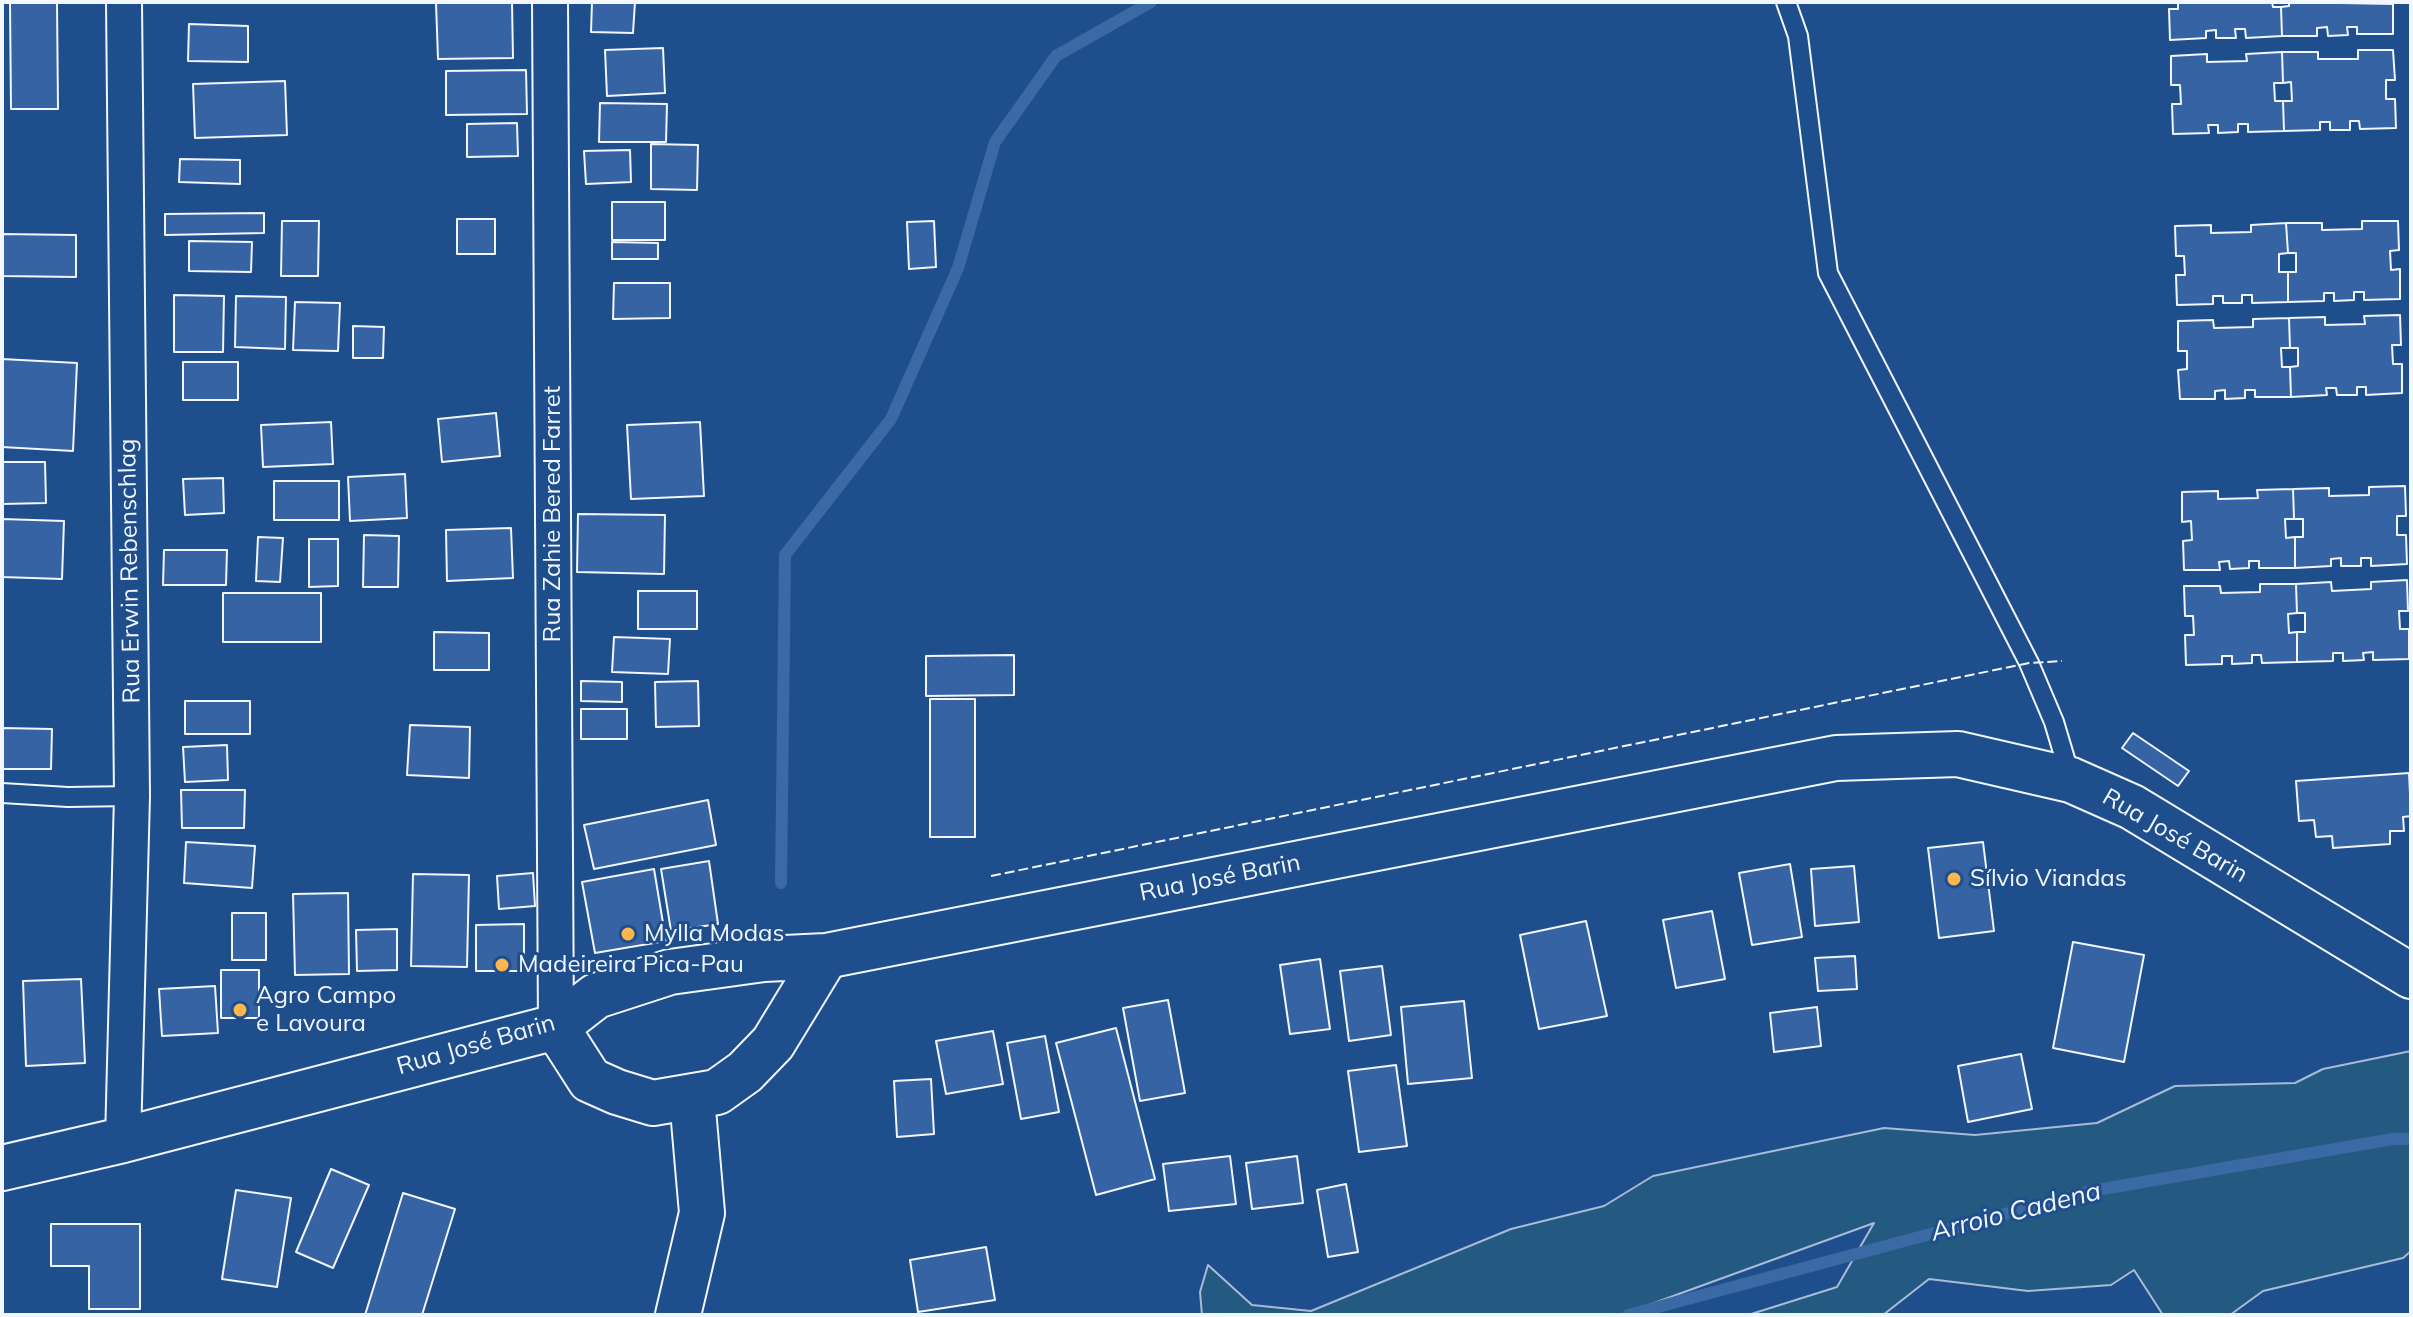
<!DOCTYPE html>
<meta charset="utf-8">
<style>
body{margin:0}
#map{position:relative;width:2413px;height:1317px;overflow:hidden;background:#1f4e8c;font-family:Mulish,sans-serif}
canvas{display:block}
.frame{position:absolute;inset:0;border:4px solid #f2f6ff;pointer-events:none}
</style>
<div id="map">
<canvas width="2413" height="1317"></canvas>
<div class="frame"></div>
</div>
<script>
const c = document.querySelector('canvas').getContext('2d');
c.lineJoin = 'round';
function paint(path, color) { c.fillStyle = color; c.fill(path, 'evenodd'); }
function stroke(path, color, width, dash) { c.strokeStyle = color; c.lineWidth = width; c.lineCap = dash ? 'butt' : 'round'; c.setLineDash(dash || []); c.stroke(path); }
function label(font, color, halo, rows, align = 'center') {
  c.font = font + ' Mulish,sans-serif'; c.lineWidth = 6; c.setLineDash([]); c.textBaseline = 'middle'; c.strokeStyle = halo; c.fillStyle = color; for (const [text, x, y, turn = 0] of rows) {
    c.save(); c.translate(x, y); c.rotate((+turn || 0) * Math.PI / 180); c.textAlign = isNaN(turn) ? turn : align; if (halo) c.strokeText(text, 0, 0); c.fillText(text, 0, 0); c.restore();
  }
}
const green = new Path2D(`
 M2411,1051V1251L2403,1258L2263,1291L2230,1315H2163L2134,1270L2111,1285L2028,1291L1929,1279L1883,1315H1748L1837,1287L1874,1223L1621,1315H1202L1200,1292L1208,1265L1252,1305L1311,1311L1511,1229L1604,1206L1653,1176L1884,1128L1975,1135L2097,1123L2175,1086L2295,1083L2323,1069Z`);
const stream = new Path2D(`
 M781,883L785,555L891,419L958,268L995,142L1056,56L1151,2
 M1628,1315L2091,1191L2393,1139H2411`);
const building = new Path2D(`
 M10,2H57L58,109H11Z
 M512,2L513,58L438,59L436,3Z
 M592,2H635L633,33L591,32Z
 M2178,2H2272L2273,7H2281L2282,36L2246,38L2245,29H2235L2236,38H2216V30L2206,31V38L2170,40L2169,9H2178Z
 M2289,2L2393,4V34H2357V27H2347L2348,35L2328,36L2327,27L2317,28V36H2282L2281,7L2289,6Z
 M189,24L248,26V62L188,61Z
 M663,48L665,93L607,96L605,50Z
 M2358,50H2393L2395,80H2386V99H2395L2396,128L2360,129L2359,121H2350V130H2330V122H2320V130L2284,131L2283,101H2292L2291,82L2283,83L2282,52H2318V59H2358Z
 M2282,52L2283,83H2274L2275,101H2283L2284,131L2248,132V124H2238V132L2218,133V125H2208L2209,133L2173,134L2172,104H2181L2180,85H2171V56L2207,54V62L2247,61L2246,54Z
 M526,70L527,114L446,115V71Z
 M285,81L287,135L195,138L193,84Z
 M600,103L667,104L666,142H599Z
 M517,123L518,156L467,157V124Z
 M651,144L698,145L697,190L651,189Z
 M630,150L631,182L586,184L584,151Z
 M180,159L240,160V184L179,182Z
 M612,202H665V240H612Z
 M264,213V233L165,235V214Z
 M457,219H495V254H457Z
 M282,221H319L318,276H281Z
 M934,221L936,267L909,269L907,222Z
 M2362,221H2398L2399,250L2390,251L2391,270L2400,269V299L2364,300V292H2354V300L2334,301V293H2324V301L2288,302V272H2296V253H2288L2286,223H2322V230L2362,229Z
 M2286,223L2288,253L2279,254V272H2288V302L2252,303V295H2242V303H2223V296H2213V304L2177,305L2176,275H2185L2184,256H2176L2175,226L2211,225V233L2251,232V225Z
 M2,234L76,235V277L2,276Z
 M189,241L252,242L251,272L189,271Z
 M612,242L658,243V259H612Z
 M614,283H670V318L613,319Z
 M174,295L224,296L223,352H174Z
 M236,296L286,297L285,349L235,347Z
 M295,302L340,303L338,351L293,350Z
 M2400,315L2401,345H2392L2393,364H2402V393L2366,395V387H2357V395H2337L2336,388H2326L2327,395L2291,397L2290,367L2298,366V348H2290L2289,318L2325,317V325L2365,324L2364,316Z
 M2289,318L2290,348H2281L2282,367H2290L2291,397H2255V390H2245V398L2225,399V390L2215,391V399H2180L2178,370L2187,369V351H2178V321L2213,320L2214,328L2253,327V319Z
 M353,326L384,327L383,358H353Z
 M2,359L77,363L73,451L2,447Z
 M183,362H238V400H183Z
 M496,413L500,456L442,462L438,419Z
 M331,422L333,464L263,467L261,425Z
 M700,422L704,496L631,499L627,425Z
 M2,462H45L46,503L2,504Z
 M405,474L407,518L350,521L348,477Z
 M223,478L224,513L185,515L183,479Z
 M274,481H339V520H274Z
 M2405,486L2406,516H2397V535H2406L2407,564L2371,566V558H2361V566H2341V558L2331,559V566L2295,568V537H2303V519H2294L2293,489L2329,488V496L2369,495V487Z
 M2293,489L2294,519H2285L2286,538L2295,537V568H2259V561H2249V568L2230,569L2229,561L2219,562L2220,570H2184L2183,541L2192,540L2191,521L2182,522V492L2218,491V499L2258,498L2257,490Z
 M578,514L665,515L664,574L577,572Z
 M2,519L64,521L62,579L2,577Z
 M511,528L513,578L447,581L446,530Z
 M364,535L399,536L398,587H363Z
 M258,537L283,538L280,582L256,581Z
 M309,539H338V586L309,587Z
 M164,550H227L226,585H163Z
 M2407,580L2408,611H2399L2400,629H2409V659L2373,660V652L2363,653L2364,660L2343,661V653H2333V661L2297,662V632H2305V613H2297L2296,584L2331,582L2332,591L2371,589V582Z
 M2260,584H2296L2297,613L2288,614L2289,633L2297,632V662L2262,663L2261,655H2252V663L2232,664V656H2222V664L2186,665L2185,635H2194L2193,616H2185L2184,586H2220L2221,593L2260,592Z
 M638,591H697V629H638Z
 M223,593H321V642H223Z
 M434,632L489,633V670H434Z
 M614,637L670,639L668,674L612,672Z
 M1014,655V695L926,696V656Z
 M581,681L622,682V702L581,701Z
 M698,681L699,726L656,727L655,682Z
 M930,699H975V837H930Z
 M185,701H250V734H185Z
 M581,709H627V739H581Z
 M410,725L470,727L469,778L407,775Z
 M2,728L52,729L51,769H2Z
 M2133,733L2189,771L2178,786L2122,748Z
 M227,745L228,780L185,782L183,747Z
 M2409,773L2411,816L2403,817L2404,831H2390V844L2333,848L2332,836L2316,837L2314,820L2299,821L2296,781Z
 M181,790H245L244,828H182Z
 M708,800L716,845L594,869L584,825Z
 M186,842L255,846L252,888L184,883Z
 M1983,842L1994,931L1939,938L1928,848Z
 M709,861L718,924L671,931L661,869Z
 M1790,864L1802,937L1752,945L1739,873Z
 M1854,866L1859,922L1815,926L1811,869Z
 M654,869L666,941L595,953L582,882Z
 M533,873L535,906L499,909L497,876Z
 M413,874L469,875L467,967L411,966Z
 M348,893L349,974L295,975L293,894Z
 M1712,911L1725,979L1676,988L1663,920Z
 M232,913H266V960H232Z
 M1586,921L1607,1016L1539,1029L1520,935Z
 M524,924V971H476V925Z
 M397,929V970L357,971L356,930Z
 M2073,942L2144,955L2124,1062L2053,1048Z
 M1855,956L1857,989L1818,991L1815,958Z
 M1320,959L1330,1029L1290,1034L1280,965Z
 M1382,966L1391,1035L1349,1041L1340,971Z
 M221,970H259V1018H221Z
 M81,979L85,1063L26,1066L23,981Z
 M215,986L218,1033L162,1036L159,989Z
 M1168,1000L1185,1093L1140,1101L1123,1008Z
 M1464,1001L1472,1078L1408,1084L1401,1007Z
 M1817,1007L1821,1046L1774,1052L1770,1013Z
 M1116,1028L1155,1179L1096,1195L1056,1043Z
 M993,1031L1003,1084L946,1094L936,1041Z
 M1045,1036L1059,1112L1021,1119L1007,1043Z
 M2021,1054L2032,1109L1968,1122L1958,1066Z
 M1396,1065L1407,1146L1359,1152L1348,1071Z
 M931,1079L934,1134L897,1137L894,1081Z
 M1230,1156L1236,1204L1169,1211L1163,1164Z
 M1297,1156L1303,1203L1252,1209L1246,1163Z
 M331,1169L369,1185L333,1268L296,1252Z
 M1346,1184L1358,1252L1328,1257L1317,1190Z
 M236,1190L291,1198L277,1287L222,1279Z
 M403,1193L455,1209L422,1315H365Z
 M51,1224H140V1309H89V1266H51Z
 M986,1247L995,1300L918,1312L910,1260Z`);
const service = new Path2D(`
 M1786,2L1798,36L1828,273L2029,663L2054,722L2071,779
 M2,793L68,797L132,796`);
const minor = new Path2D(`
 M550,2L556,1027
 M123,1140L132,796L124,2`);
const secondary = new Path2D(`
 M556,1027L590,1080L617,1092L653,1103L717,1092L745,1072L773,1043L826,956
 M2,1168L123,1140L556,1027L596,996L670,972L764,959L826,956L1836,758L1958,754L2071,780L2132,807L2411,976
 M678,1315L702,1213L692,1098`);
const fence = new Path2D(`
 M991,876L2029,663L2062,661`);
const markers = [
 [1954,879,8,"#ffb74d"],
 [628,934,8,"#ffb74d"],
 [502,965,8,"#ffb74d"],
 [240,1010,8,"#ffb74d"]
];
const streetNames = [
 ["Rua Zahie Bered Farret",553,514,-90],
 ["Rua Erwin Rebenschlag",130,571,-91],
 ["Rua José Barin",2175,836,30],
 ["Rua José Barin",1220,878,-11],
 ["Rua José Barin",476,1045,-16]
];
const poiNames = [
 ["Sílvio Viandas",1970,879],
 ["Mylla Modas",644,934],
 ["Madeireira Pica-Pau",518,965],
 ["Agro Campo",256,996],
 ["e Lavoura",256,1024]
];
const waterNames = [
 ["Arroio Cadena",2016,1212,-14]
];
paint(green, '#245a82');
stroke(green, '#a8bbd7', 2);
stroke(stream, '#3b69a3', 12);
paint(building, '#3563a3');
stroke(building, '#f2f6ff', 2);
stroke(service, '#f2f6ff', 22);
stroke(minor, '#f2f6ff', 38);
stroke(secondary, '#f2f6ff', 48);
stroke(service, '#1f4e8c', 18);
stroke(minor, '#1f4e8c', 34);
stroke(secondary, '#1f4e8c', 44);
stroke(fence, '#f2f6ff', 2, [10, 4]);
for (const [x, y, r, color] of markers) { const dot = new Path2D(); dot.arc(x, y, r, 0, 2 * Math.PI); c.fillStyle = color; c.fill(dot); stroke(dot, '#1f4e8c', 3); }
label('24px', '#f2f6ff', '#1f4e8c', streetNames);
label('24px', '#f2f6ff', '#1f4e8c', poiNames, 'left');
label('italic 26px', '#f2f6ff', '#1f4e8c', waterNames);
</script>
